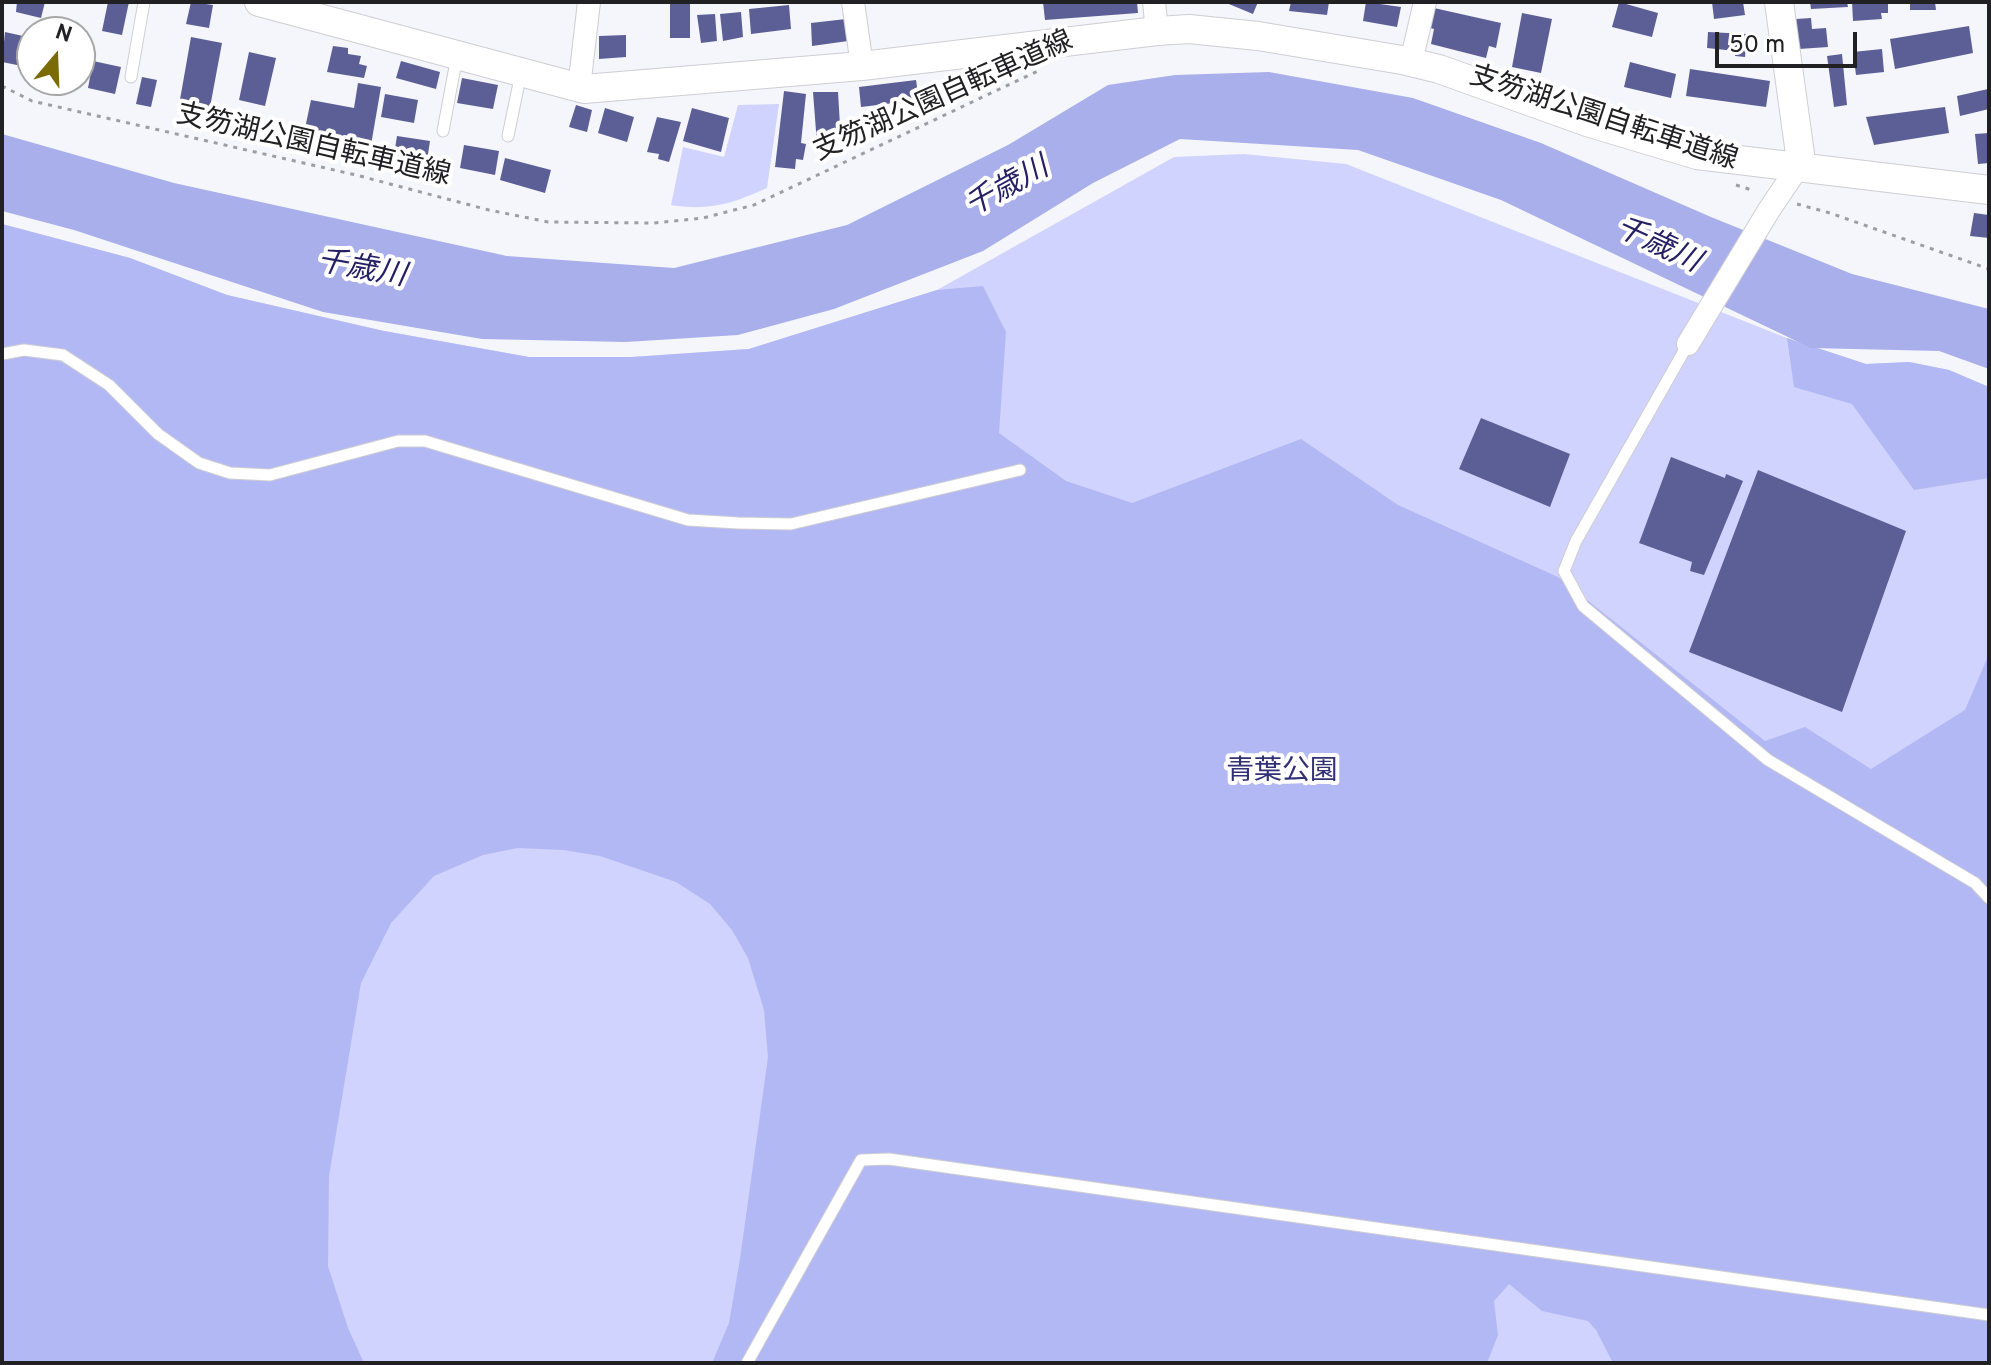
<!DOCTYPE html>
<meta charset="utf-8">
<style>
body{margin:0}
#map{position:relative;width:1991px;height:1365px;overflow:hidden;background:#f5f6fb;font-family:Overpass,sans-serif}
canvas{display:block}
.frame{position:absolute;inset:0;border:4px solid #212123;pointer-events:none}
.north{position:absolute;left:16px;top:16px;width:80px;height:80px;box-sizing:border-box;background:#fff;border:2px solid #a6a6a7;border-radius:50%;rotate:19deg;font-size:22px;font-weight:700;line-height:32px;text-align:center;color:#212123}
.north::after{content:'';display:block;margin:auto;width:28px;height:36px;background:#7a6b05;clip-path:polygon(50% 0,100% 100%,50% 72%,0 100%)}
.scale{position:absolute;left:1715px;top:32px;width:142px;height:36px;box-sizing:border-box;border:4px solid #212123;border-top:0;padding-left:10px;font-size:24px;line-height:28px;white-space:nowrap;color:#212123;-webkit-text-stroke:6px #fff;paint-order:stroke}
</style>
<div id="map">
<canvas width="1991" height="1365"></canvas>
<div class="frame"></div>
<div class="north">N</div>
<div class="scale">50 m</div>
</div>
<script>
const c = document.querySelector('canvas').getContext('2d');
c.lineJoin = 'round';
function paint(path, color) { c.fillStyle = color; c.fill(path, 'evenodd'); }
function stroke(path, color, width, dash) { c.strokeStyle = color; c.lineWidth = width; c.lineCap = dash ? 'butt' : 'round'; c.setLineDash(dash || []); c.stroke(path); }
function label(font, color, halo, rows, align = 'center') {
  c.font = font + ' Overpass,"Noto Sans JP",sans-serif'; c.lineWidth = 8; c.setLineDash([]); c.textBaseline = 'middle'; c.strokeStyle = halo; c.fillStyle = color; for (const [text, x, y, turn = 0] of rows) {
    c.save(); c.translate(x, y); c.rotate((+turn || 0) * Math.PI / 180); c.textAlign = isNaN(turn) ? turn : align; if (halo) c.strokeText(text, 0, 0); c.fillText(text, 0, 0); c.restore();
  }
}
const green = new Path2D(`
 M779,104L767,188C732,204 709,211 671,205L683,147L724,157L738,105Z
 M1244,154L1346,164L1787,338L1866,364L1909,362L1949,370L1989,387V1363H2V224L130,258L227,295L384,331L529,357H632L749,349L937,290L1174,157Z`);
const forest = new Path2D(`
 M2,224L130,258L227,295L384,331L529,357H632L749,349L937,290L983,286L1006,332L999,433L1066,481L1132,503L1301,439L1398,505L1558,577L1765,741L1805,727L1871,769L1965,710L1989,654V1363H1613L1596,1330L1588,1321L1542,1311L1509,1284L1494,1301L1498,1335L1487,1363H712L729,1323L740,1259L768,1057L764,1010L748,958L732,930L710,904L676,882L600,856L563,850L518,848L483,855L434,876L391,923L361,983L329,1176L328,1266L348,1328L364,1363H2Z
 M1787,338L1866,364L1909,362L1949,370L1989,387V478L1914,490L1852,404L1794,387Z`);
const water = new Path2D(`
 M1269,72L1413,98L1541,143L1711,217L1852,274L1989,309V369L1939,351L1811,348L1501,200L1358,150L1180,139L1093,183L983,251L834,309L738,335L626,342L482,339L323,312L74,230L2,211V134L174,183L507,256L674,268L847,225L1008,145L1108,85L1175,75Z`);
const building = new Path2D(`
 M17,2H45L41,18L16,12Z
 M108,2H129L122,35L102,31Z
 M191,2L213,5L209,28L186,24Z
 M670,2H690V38H670Z
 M1043,2H1137L1138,13L1045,20Z
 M1224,2H1258L1253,14Z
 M1291,2H1329L1327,15L1289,11Z
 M1366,2L1401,7L1397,27L1363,21Z
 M1619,2L1658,13L1652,37L1612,27Z
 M1712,2H1743L1745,15L1714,19Z
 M1810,2H1847L1848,7L1811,9Z
 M1852,2H1888V13H1881L1882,19L1853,21Z
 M1910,2H1935L1936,10H1910Z
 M789,5L791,29L751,34L749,9Z
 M1434,8L1501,23L1496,48L1489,46L1486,58L1431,44L1434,29L1430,28Z
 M741,12L743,37L723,41L720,14Z
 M1522,13L1552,19L1541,73L1512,67Z
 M715,14L717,41L701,43L697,15Z
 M1811,18L1812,29L1826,28L1828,47L1799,49L1796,19Z
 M846,19L848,41L812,46L811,23Z
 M1969,26L1973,53L1895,69L1890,39Z
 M5,32L32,38V68L2,62Z
 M1708,32L1747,34L1745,57L1735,56V51L1707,48Z
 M626,35V57L599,59V36Z
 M191,37L222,43L208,118L178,111Z
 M333,46L348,48V54L361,56L359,64L367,66L364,78L327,72Z
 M1882,49L1884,72L1856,75L1853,52Z
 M249,52L276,58L265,106L239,100Z
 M1842,54L1847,105L1834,107L1827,56Z
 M93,61L121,67L115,94L88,88Z
 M401,61L440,72L436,89L396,78Z
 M1630,62L1676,74L1671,98L1624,87Z
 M1690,69L1770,81L1766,107L1686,96Z
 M142,77L157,80L151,107L136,104Z
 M462,78L498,85L493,109L457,103Z
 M40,80H79L77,90Z
 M916,80L919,100L861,107L859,87Z
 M358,83L381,87L371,145L304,133L311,100L354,108Z
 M1988,89L1989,109L1960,116L1957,96Z
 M784,91L806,94L801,143L806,144L803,160L796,159L795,169L775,167Z
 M813,92H838L841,142L817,144Z
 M385,94L418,100L414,123L381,117Z
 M576,105L592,110L587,132L569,127Z
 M1945,107L1949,133L1874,145L1866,117Z
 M605,108L634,117L627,142L598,133Z
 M692,108L729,118L721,152L683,141Z
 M657,117L681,122L669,162L658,159L659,154L647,152Z
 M1989,133V163L1978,164L1975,134Z
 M397,136L430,141L426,167L393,161Z
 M464,145L499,151L495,175L460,168Z
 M505,158L551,170L545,193L500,180Z
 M1974,213L1989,215V238L1970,236Z
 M1481,418L1570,454L1550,507L1459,469Z
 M1671,457L1725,478L1726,474L1743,481L1704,575L1690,571L1692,562L1639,543Z
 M1758,470L1906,531L1842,712L1689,652Z`);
const path = new Path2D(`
 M2,86L32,101L356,175L489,210L548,222L654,223L703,218L754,205L1040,70
 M1736,185L1755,191
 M1797,204L1830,213L1989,269`);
const service = new Path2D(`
 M131,77L144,2
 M443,131L457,56
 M508,136L521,73
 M1688,344L1576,541L1564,571L1583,606L1768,760L1975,883L1989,898
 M2,354L24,350L63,355L109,385L158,434L199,463L230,473L270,475L398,441H425L688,520L738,523L791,524L1020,470
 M747,1363L861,1160L889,1159L1989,1315`);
const minor = new Path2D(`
 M853,2L862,66
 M1154,2L1157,31
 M1411,62L1425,2
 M579,88L589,2
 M1688,344L1769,210L1798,167`);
const tertiary = new Path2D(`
 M259,2L584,89L862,66L1157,31L1189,29L1258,36L1402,60L1439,69L1587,122L1697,155L1989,190
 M1779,2L1800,154L1798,167`);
const streetNames = [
 ["支笏湖公園自転車道線",944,98,-24],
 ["支笏湖公園自転車道線",1603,120,18],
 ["支笏湖公園自転車道線",313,147,13]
];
const parkNames = [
 ["青葉公園",1282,773]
];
const waterNames = [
 ["千歳川",1008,189,-29],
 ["千歳川",1657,247,25],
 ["千歳川",361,271,10]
];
paint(green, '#cfd3fd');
paint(forest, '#b2b8f4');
paint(water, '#a9afeb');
paint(building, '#5c5f95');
stroke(service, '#cdcdd3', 13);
stroke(minor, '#cdcdd3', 24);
stroke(tertiary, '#cdcdd3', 30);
stroke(path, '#9d9ea1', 3, [4, 6]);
stroke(service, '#fff', 11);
stroke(minor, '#fff', 22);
stroke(tertiary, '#fff', 28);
label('28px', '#212123', '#fff', streetNames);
label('28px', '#333176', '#fff', parkNames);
label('italic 30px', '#252064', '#fff', waterNames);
</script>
